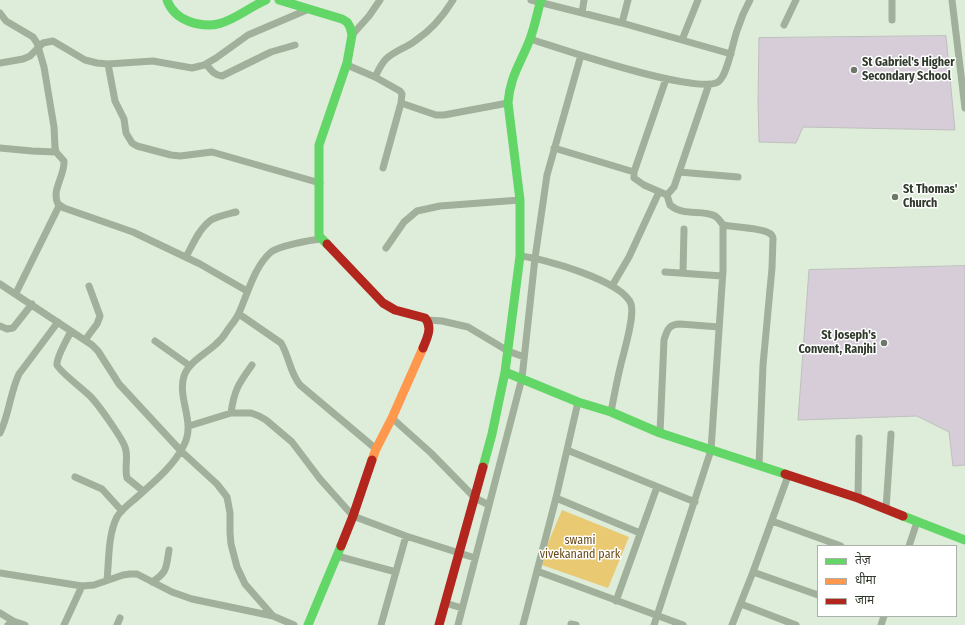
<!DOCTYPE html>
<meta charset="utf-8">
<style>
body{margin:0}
#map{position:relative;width:965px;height:625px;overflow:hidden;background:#deecda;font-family:"Fira Sans Condensed","Noto Sans Devanagari",sans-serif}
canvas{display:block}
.legend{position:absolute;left:817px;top:545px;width:140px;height:72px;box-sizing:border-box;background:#fff;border:1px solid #acb0ab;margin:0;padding:5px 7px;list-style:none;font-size:12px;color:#303a2c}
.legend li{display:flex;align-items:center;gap:8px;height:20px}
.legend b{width:20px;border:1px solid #acb0ab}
</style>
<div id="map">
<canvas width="965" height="625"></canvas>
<ul class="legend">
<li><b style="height:5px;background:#63d668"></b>तेज़</li>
<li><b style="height:5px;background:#ff974d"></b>धीमा</li>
<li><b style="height:5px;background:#b3261e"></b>जाम</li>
</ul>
</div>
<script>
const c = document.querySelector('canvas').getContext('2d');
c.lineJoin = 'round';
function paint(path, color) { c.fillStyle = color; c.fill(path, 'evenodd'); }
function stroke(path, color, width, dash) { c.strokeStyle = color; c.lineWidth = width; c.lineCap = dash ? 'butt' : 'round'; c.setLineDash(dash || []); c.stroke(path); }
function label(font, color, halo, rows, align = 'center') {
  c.font = font + ' "Fira Sans Condensed",sans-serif'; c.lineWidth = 3; c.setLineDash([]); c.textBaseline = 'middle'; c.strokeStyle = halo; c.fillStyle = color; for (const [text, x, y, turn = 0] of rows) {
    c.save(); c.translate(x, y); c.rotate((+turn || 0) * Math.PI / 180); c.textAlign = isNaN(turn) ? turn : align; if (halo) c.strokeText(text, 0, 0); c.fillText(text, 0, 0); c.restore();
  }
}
const green = new Path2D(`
 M562,510L629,537L608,588L539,564Z`);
const building = new Path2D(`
 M946,36L955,130L803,127L796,143L759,142L758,102L759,38Z
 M965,266V465L953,466L949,432L917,416L798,420L809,270Z`);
const street = new Path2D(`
 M531,0L622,23L731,54
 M952,0L965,108
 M0,13L6,21L33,37L37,43L44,67L54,127L55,147L56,152L64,161C65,176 51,190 58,204L64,208L133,232L200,264L247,291
 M582,13L584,0
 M892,20V0
 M622,23L628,0
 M784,25L796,0
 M352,35L369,16L380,0
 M530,39C559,48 695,95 718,82C728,76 733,39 738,28C741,18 745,9 750,0
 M682,40L698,0
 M0,63L23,59L30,56L43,43L53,41L85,60L97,63L108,64L153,61L192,68L204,65L216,58L248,35L309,9
 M108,64L115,101L124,119L126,133L132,143L137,146L171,155L180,156L212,152L320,183
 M206,64C211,70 214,75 222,76L271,52L295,45
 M347,65L375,77L400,91L402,94L401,103L383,168
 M375,77C378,71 381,64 386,59C394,51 406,48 415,41C430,31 444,15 453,0
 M666,79L634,172V178L644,185L667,195
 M401,103L436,115H444L508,103
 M0,148L32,151L56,152
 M554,148L634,172
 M679,172L738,177
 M667,195L674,187L709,84
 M723,225C734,227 762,228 769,233C772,235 772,235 773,238L772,268L763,365L759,465
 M386,248L404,222L417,211L440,206L520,200
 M520,256C543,258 623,281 631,304C635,316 624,351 621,364C617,380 614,396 611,412
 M186,257C193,244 199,229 211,220C218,216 228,214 236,212
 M665,272L722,276
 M683,273L684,229
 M0,284L92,345L98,351L119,384L181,451L217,484L227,497L230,513V533L231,544L237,567L245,584L273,616
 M612,286L629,257L659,192
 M16,293L59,206
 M239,314L281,343C289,356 290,373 300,385L376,449
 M428,320L442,321L468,327L508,351L524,357
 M0,326L7,329L13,328L32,304
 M71,331C68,338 56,357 57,365C59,371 84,390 90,396C98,404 122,438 125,447C129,457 124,468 127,478L143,491
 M85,340L97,324L100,316L89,286
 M155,341L190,366
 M578,402L556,498L537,571L683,625
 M231,413C234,390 239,383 252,365
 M392,418L431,453L475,498L489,505
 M189,426L231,413H251L259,416L266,420L292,442L320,479L353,516L406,536L475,558
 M0,433C9,415 10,393 19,374L58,322
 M660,433L664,340C667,330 669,324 680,324L719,327
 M567,450L695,502
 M75,477L102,489L122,511
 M556,498L640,533
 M858,498L859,438
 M886,509L891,434
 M772,521L841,546
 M909,546L917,522
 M337,556L396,572
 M753,572L818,595
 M0,573L82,586L94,585L123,575L130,574H137L172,592L192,599L273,616L294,625
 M107,580C109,561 108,534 117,517C121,510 129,504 136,498C154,482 173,467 184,445C196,422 177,399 184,376C188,363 205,354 215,345C220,341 224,336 227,331C231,325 236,320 239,313C248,293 254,267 271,252C279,246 310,240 321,239
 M152,582C168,572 166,567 169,550
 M616,601L657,487
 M445,603L462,608
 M741,604L796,625
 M0,613L13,621
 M571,624L576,625
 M8,625L13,621L25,625
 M64,625L82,586
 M117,625L120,618
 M381,625L406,536
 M458,625L522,378L535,258L547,175L581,55
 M523,625L537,571
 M654,625L711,450L723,270V225C721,222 718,218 715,216C701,209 684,217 670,205L667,195
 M732,625L753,572L788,476
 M881,625L884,616`);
const fast = new Path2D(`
 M167,0C171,11 178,17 188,21C222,34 237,13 266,0
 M279,0L342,19L347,22L350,27L352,35L347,63L319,145V236L327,244
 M505,372L578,402L611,412L660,433L785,474
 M483,467L492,434L505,372L520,256V200L508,103C510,76 521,63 530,39C535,26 537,13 541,0
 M903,516L965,540
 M308,625L341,546`);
const slow = new Path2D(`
 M372,460L376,449L392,418L423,348`);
const jam = new Path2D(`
 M327,244L383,303L395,310L425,318C433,327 427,338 423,348
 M785,474L858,498L903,516
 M341,546L353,516L372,460
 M439,625L483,467`);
const markers = [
 [854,70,4,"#6d7869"],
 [895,197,4,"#6d7869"],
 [884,343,4,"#6d7869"]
];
const poiNames = [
 ["St Gabriel's Higher",862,63],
 ["Secondary School",862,77],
 ["St Thomas'",903,190],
 ["Church",903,204],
 ["St Joseph's",876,336,"right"],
 ["Convent, Ranjhi",876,350,"right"]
];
const parkNames = [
 ["swami",580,541],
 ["vivekanand park",580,555]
];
paint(green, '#eac973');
paint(building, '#d6cdd9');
stroke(building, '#bebfbd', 1);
stroke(street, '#a0b09a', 7);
stroke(fast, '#63d668', 9);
stroke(slow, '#ff974d', 9);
stroke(jam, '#b3261e', 9);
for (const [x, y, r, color] of markers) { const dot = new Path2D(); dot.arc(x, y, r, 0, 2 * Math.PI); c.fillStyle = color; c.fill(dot); stroke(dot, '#fff', 1.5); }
label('bold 12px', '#303a2c', '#fff', poiNames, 'left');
label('12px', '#694b17', '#fff', parkNames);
</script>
